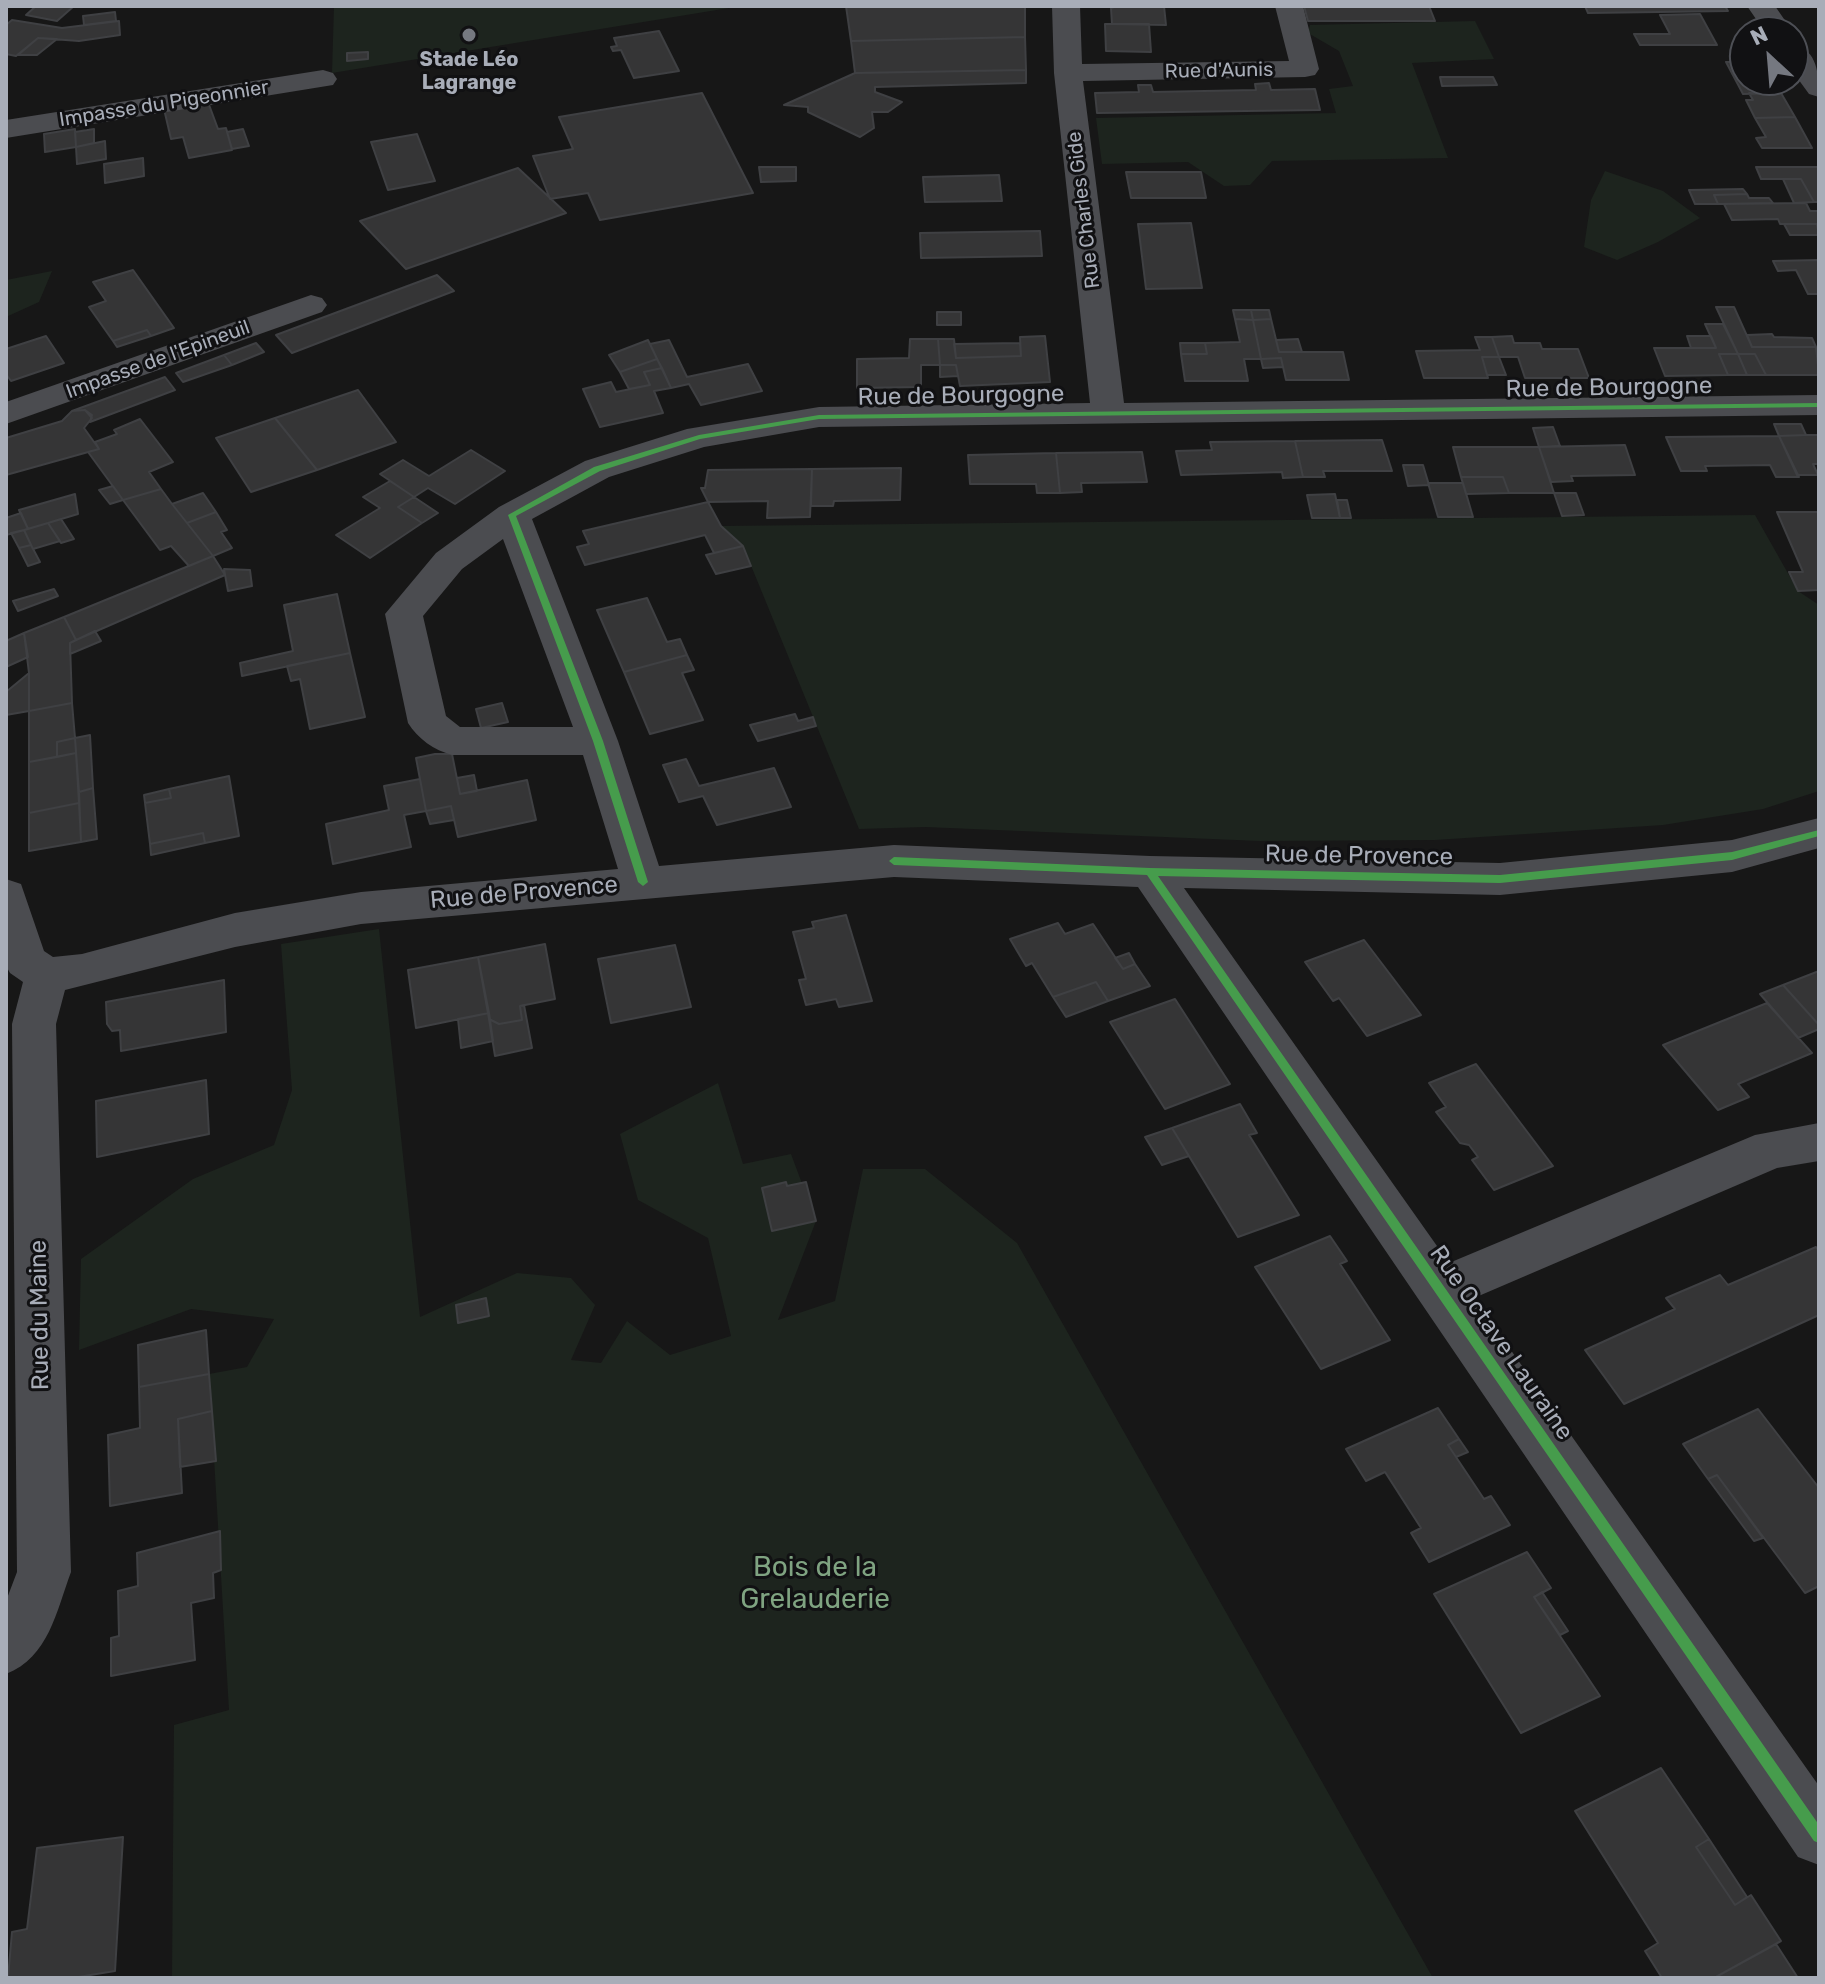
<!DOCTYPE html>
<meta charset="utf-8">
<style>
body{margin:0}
#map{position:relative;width:1825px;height:1984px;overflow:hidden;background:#171717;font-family:Rubik,sans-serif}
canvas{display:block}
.frame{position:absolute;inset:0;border:8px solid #a8adb8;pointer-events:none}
.north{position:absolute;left:1729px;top:16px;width:80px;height:80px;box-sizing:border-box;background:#111113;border:2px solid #4d4f55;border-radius:50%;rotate:334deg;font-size:22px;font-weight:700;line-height:32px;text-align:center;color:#a8adb8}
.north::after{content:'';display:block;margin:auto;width:28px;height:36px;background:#757880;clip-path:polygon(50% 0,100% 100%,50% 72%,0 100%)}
</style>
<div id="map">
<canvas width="1825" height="1984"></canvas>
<div class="frame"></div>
<div class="north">N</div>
</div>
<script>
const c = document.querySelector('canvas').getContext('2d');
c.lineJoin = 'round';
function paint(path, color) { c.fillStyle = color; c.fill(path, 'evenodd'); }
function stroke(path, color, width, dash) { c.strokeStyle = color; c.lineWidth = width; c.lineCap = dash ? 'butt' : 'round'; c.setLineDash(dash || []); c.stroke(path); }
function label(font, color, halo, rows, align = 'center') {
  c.font = font + ' Rubik,sans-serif'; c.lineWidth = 6; c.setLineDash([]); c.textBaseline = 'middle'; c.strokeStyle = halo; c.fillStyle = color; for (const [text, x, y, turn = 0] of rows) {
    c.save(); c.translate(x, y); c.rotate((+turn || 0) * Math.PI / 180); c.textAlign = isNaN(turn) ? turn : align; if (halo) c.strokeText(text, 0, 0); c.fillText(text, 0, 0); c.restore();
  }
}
const green = new Path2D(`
 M334,6H741L332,73Z
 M1475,21L1494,59L1412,63L1448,158L1272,161L1250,185L1224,186L1188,162L1102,164L1096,118L1336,113L1329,89L1353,86L1339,51L1308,33L1310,25Z
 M1605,171L1663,191L1700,218L1658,242L1617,260L1584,247L1591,200Z
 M52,271L39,302L6,317V280Z
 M1755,515L1798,591L1819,605V791L1763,809L1663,825L1435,840L1260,841L925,827L859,829L743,546L721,526Z
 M379,929L420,1317L517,1273L571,1278L595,1305L571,1360L601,1363L627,1321L670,1355L731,1336L708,1238L638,1200L620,1134L718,1083L743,1164L791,1154L816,1221L778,1320L835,1301L863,1169H925L1017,1243L1433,1978H172L174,1725L229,1710L209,1374L247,1367L274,1319L191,1309L79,1350L81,1259L193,1179L274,1145L292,1090L281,944Z`);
const building = new Path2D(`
 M36,6H74L57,21L26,15Z
 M846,6H1025V37L851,41Z
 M1117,6H1164L1166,25L1112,24L1111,8Z
 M1304,6H1429L1435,21H1308Z
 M1585,6H1725L1728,11L1588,13Z
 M115,12L116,21L84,25L83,16Z
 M1700,14L1717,45H1640L1634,34H1670L1660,15Z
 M12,20L62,28L119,21L120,35L79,41L38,38L16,56L6,54V25Z
 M1105,24H1149L1151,52L1106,51Z
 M659,31L679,71L634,78L621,50L613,51L611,47L617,46L614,38Z
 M1025,37L1026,70L855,73L851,41Z
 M38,38L57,39L37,55H18Z
 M368,52V59L347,61V53Z
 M1726,62H1745V80H1773L1781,93L1743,94Z
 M1026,70V83L875,87V92L902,102L888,112H872L874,128L860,137L808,112V107L784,105L855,73Z
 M1440,77H1493L1497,85L1442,86Z
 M1269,83L1271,90L1315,89L1320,110L1097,113L1095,93L1139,92L1138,85H1151L1153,92L1256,90L1255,84Z
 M702,93L753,193L600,220L588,193L550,199L533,156L573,149L559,117Z
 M1749,93H1781L1795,117L1755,118L1746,100H1753Z
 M208,102L218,129L226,128L232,150L189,158L183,137L171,139L164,109Z
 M1795,117L1812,148H1762L1756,138L1766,137L1755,118Z
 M75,129L76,147L45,152L44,134Z
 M94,129V143L76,147L75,132Z
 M243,129L249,146L232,149L227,132Z
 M417,134L435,181L388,190L371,142Z
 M105,141L106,159L77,164L76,147Z
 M143,158L144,176L105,183L104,164Z
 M759,167H796V181L761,182Z
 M1756,167H1819V202H1814L1801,179H1761Z
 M518,168L566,213L406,269L360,221Z
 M1126,172H1201L1206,198H1131Z
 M999,175L1002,201L925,202L923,177Z
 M1783,179H1801L1814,202L1794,203Z
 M1743,189L1747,194L1714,195L1718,204H1695L1689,190Z
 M1747,194L1749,198H1769L1773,203L1718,204L1714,195Z
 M1806,203L1810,211H1819V228L1817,224H1780L1778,219L1732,220L1724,204Z
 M1191,223L1202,288L1146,289L1138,224Z
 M1784,224H1817L1819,235H1790Z
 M1040,231L1042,256L921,258L920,233Z
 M1819,260V294H1808L1796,270L1778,271L1773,261Z
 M133,270L174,328L151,336L147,330L113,341L89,307L106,301L93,282Z
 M437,275L454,291L292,353L276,335Z
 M1716,307H1734L1752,347H1816L1819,375H1766L1755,354H1738Z
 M1233,310H1251L1253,320L1235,319Z
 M1251,310H1269L1271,319L1253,320Z
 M937,312H961V325H937Z
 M1235,319L1253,320L1261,359H1244L1248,381H1185L1181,354H1207L1205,343L1240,342Z
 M1271,319L1279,352H1343L1349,380H1286L1281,358L1261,359L1253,320Z
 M1705,324H1723L1738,354H1719L1728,375L1665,376L1654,348H1716Z
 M147,330L151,336L117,347L113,341Z
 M1772,334L1774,337L1812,338L1816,347H1752L1747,335Z
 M46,336L64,363L11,381L6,374V349Z
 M1045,336L1050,382L960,386L956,365H940L938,339H954L956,358L1021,356L1020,337Z
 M1512,336L1514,343H1540L1542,349H1578L1589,378H1525L1518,357H1499L1492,337Z
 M1687,336H1711L1716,348H1691Z
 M1475,337H1492L1499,357H1482L1488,378H1424L1416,351L1480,350Z
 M910,339H938L940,365H921V387L857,388V359L909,358Z
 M1298,339L1302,352H1279L1276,340Z
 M648,340L657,359L620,372L609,355Z
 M669,340L687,377L748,364L762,391L701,405L689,384L671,388L650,344Z
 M256,343L264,352L232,365L224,355Z
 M1020,343L1021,356L956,358L954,344Z
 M1180,343H1205L1207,354H1181Z
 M1719,354H1738L1747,375H1728Z
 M1738,354H1755L1766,375H1747Z
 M224,355L232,365L183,382L176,373Z
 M1482,357H1499L1506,375H1487Z
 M1281,358L1283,367L1263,368L1261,359Z
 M657,359L662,368L644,372L650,385L629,389L620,372Z
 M940,365H956L958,376L940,377Z
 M662,368L671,388L654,391L663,413L600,427L583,389L611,382L616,392L650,385L644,372Z
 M165,377L175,390L90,422L92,415L85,410L72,411Z
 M358,390L396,442L317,470L275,418Z
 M85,410L92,418L84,428L99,449L6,475V438L62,421L72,411Z
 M275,418L317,470L251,492L216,438Z
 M140,419L173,462L149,472L161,489L123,500L88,452L99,449L95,442L117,434L114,430Z
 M1774,424H1801L1806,435L1779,436Z
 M1553,427L1560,446L1539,447L1533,428Z
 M1806,435H1819V464H1813L1818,475H1797L1779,436Z
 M1779,436L1799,477H1776L1770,465L1705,466L1707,471H1681L1666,437Z
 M1382,440L1392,471H1323L1325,477H1303L1295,441Z
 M1295,441L1303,477L1283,478L1282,472L1181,475L1176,451L1212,450L1210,442Z
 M1625,445L1635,475L1571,476L1573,481L1551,482L1539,447Z
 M1453,447H1539L1554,493H1509L1503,477H1461Z
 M471,450L505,471L455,504L428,488L414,497L380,474L403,460L429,476Z
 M1142,452L1147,482L1081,483L1082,492L1060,493L1056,453Z
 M1056,453L1060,493H1037L1036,484H970L968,455Z
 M1403,465H1423L1429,485L1408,486Z
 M901,468L900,500L834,501L833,506H811L812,469Z
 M812,469L810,517L767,518L768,501L708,502L701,488H705L708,470Z
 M1461,477H1503L1509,493L1466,494Z
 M390,481L414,497L398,507L422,523L370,558L336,535L380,508L363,497Z
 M1428,483H1463L1473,517H1438Z
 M113,486L123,500L110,504L99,490Z
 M161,489L172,504L213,556L189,566L171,546L160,550L123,500Z
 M203,493L216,512L187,523L172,504Z
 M1554,493H1576L1584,515L1562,516Z
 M75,494L78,514L28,529L19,510Z
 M1335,494L1340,518H1312L1307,495Z
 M414,497L438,513L422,523L398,507Z
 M1337,500H1347L1351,518H1340Z
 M708,502L721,526L743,546L714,553L705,535L585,565L577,547L589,544L583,531Z
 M216,512L227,530L221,532L232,548L213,556L187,523Z
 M1777,512H1819V590L1798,591L1789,572H1803Z
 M21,513L28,529L6,535V518Z
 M61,519L74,539L61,543L48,523Z
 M48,523L60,541L33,549L24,530Z
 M24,530L31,545L19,548L11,533Z
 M31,545L40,562L28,566L19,548Z
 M743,546L751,566L716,574L706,555Z
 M213,556L225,575L76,640L64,617Z
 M224,569L250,570L252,586L228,591Z
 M54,589L58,596L18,611L13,601Z
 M337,594L350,653L242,676L240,663L293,651L284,605Z
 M647,598L667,642L680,639L687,655L624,672L597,610Z
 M64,617L76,640L70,643L72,703L29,711V673L24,633Z
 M95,631L101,641L70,654V643Z
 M24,633L28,657L6,667V641Z
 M350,653L365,717L310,729L300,679L291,681L287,666Z
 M687,655L694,670L682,673L703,720L650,734L624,672Z
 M29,673V711L6,715V692Z
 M72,703L75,738L57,742V757L29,762V711Z
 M502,703L508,722L481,728L476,709Z
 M795,714L798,721L813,717L816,726L758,741L750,725Z
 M90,735L93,788L79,792L75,738Z
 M75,738L76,753L57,757V742Z
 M76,753L79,803L29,813V762Z
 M435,754H452L460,794L527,780L536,820L458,837L451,806L426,811L416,758Z
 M686,759L699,786L774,768L791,807L717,825L703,796L679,802L663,765Z
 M474,775L477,791L460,794L457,778Z
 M229,776L239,836L205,843L203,833L150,844L145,803L171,798L169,789Z
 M420,779L426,811L404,815L411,847L333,864L326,824L389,810L384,786Z
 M93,788L97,839L81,842L79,792Z
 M169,789L171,798L145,803L144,795Z
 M79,803L81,842L29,851V813Z
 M451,806L454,820L430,824L426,811Z
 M203,833L205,843L151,855L150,844Z
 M846,915L872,1001L839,1007L836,999L806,1005L799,980L806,979L793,932L814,928L812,922Z
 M1058,923L1065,934L1093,924L1123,969L1135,964L1150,986L1108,1001L1096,982L1053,997L1032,963L1026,966L1010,939Z
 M1364,940L1421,1015L1367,1036L1339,998L1333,1001L1305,962Z
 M545,944L555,999L520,1006L522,1020L499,1024L489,1019L478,957Z
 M675,945L691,1007L611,1023L598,959Z
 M1129,953L1135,964L1123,969L1115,958Z
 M478,957L489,1013L416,1028L408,970Z
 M1819,971V1025L1783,985Z
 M224,980L226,1032L121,1051L120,1030L112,1031L107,1024L106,1002Z
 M1096,982L1108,1001L1066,1017L1053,997Z
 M1783,985L1819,1025V1029L1798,1038L1760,994Z
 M1175,999L1230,1084L1165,1109L1110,1022Z
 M1767,1003L1812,1053L1738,1084L1749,1097L1718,1110L1663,1045Z
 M524,1005L532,1048L495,1056L489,1019L499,1024L522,1020L520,1006Z
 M489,1013L493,1041L461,1048L458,1019Z
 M1476,1064L1553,1166L1494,1190L1472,1160L1478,1157L1469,1145L1460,1143L1436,1112L1446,1107L1429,1083Z
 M206,1080L209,1134L97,1157L96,1101Z
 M1240,1104L1257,1133L1249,1135L1299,1215L1238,1237L1172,1128Z
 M1172,1128L1189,1156L1162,1165L1145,1137Z
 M786,1182L787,1186L806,1182L816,1221L772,1231L762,1188Z
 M1330,1236L1347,1261L1340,1264L1390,1340L1321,1369L1255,1267Z
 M1816,1247L1819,1251V1315L1624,1404L1585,1350L1675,1309L1666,1298L1720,1275L1728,1285Z
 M486,1298L489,1316L458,1323L456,1305Z
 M206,1330L209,1374L139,1387L138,1345Z
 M209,1374L212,1411L178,1419L182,1493L110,1506L108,1435L140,1428L139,1387Z
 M1438,1408L1459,1439L1448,1445L1484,1499L1491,1496L1510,1525L1429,1562L1411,1533L1421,1528L1385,1472L1366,1481L1346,1449Z
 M1758,1409L1819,1488V1586L1805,1593L1717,1475L1708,1479L1683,1444Z
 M212,1411L216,1461L180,1467L178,1419Z
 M1459,1439L1468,1452L1456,1457L1448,1445Z
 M1717,1475L1763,1538L1754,1541L1708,1479Z
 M220,1531L221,1570L213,1573L214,1598L191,1603L195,1660L111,1676V1638L119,1636L118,1591L138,1586L137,1553Z
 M1527,1552L1551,1588L1534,1597L1600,1696L1521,1733L1434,1594Z
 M1542,1592L1568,1631L1560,1635L1534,1597Z
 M1661,1768L1709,1839L1696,1847L1735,1905L1751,1895L1781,1941L1714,1978H1662L1645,1951L1658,1943L1575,1811Z
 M123,1837L115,1971L72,1978H8L12,1932L27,1929L37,1848Z
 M1709,1839L1747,1897L1735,1905L1696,1847Z
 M1776,1944L1798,1978H1714Z`);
const minor = new Path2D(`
 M1052,6H1080L1082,64L1289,61L1275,6H1303L1319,69L1315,75L1305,77L1083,81L1124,403L1819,395V415L819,427L704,447L609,477L532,519L618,741L659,866L894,845L1150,856L1500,863L1732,840L1819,818V848L1732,872L1500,895L1184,888L1449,1263L1755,1135L1819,1123V1161L1777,1168L1474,1298L1819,1786V1865L1798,1857L1138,887L894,877L361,924L235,947L65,990L56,1024L71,1572C56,1612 49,1657 6,1674V1601L17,1572L12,1024L23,982L10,973L6,966V879L21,884L44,951L53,957L82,954L235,913L361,892L618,869L583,755H452C434,750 418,739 408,723L385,614L436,553L499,507L585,461L687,429L819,407L1090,403L1054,73ZM503,539L573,727H460L446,716L423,616L462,569Z
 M1747,6H1775L1793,32H1765Z
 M1793,44C1818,50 1819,75 1819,97L1809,94L1793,72Z
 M323,70L333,73L337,79L333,85L6,138V120Z
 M311,295L322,298L327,305L322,312L6,424V402Z`);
const cycleway = new Path2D(`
 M1819,403V407L819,419L700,439L600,471L516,516L603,741L648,882L643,886L638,882L593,741L508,515L594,467L699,435L819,415Z
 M1819,830V836L1732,860L1500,883L1158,876L1819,1825V1843L1814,1841L1147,875L894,865L889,861L894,857L1150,868L1500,875L1732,852Z`);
const markers = [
 [469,35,8,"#757880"]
];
const farPoinames = [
 ["Stade Léo",469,60],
 ["Lagrange",469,83]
];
const farStreetnames = [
 ["Rue d'Aunis",1219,71,-1],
 ["Impasse du Pigeonnier",164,104,-9],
 ["Rue Charles Gide",1084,210,-97],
 ["Impasse de l'Epineuil",158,360,-20]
];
const streetNames = [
 ["Rue de Bourgogne",1609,388,-1],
 ["Rue de Bourgogne",961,396,-1],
 ["Rue de Provence",1359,856,1],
 ["Rue de Provence",524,893,-5],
 ["Rue du Maine",40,1315,-91],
 ["Rue Octave Lauraine",1501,1343,55]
];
const nearParknames = [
 ["Bois de la",815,1568],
 ["Grelauderie",815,1600]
];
paint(green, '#1d241e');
paint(building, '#353536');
stroke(building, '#3f4043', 2);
paint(minor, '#4b4c50');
paint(cycleway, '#469c4c');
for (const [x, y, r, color] of markers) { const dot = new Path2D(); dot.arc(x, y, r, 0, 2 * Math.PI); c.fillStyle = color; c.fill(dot); stroke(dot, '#111113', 3); }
label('bold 20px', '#a8adb8', '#111113', farPoinames);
label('20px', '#a8adb8', '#111113', farStreetnames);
label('24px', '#a8adb8', '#111113', streetNames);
label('28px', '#7fa381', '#111113', nearParknames);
</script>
